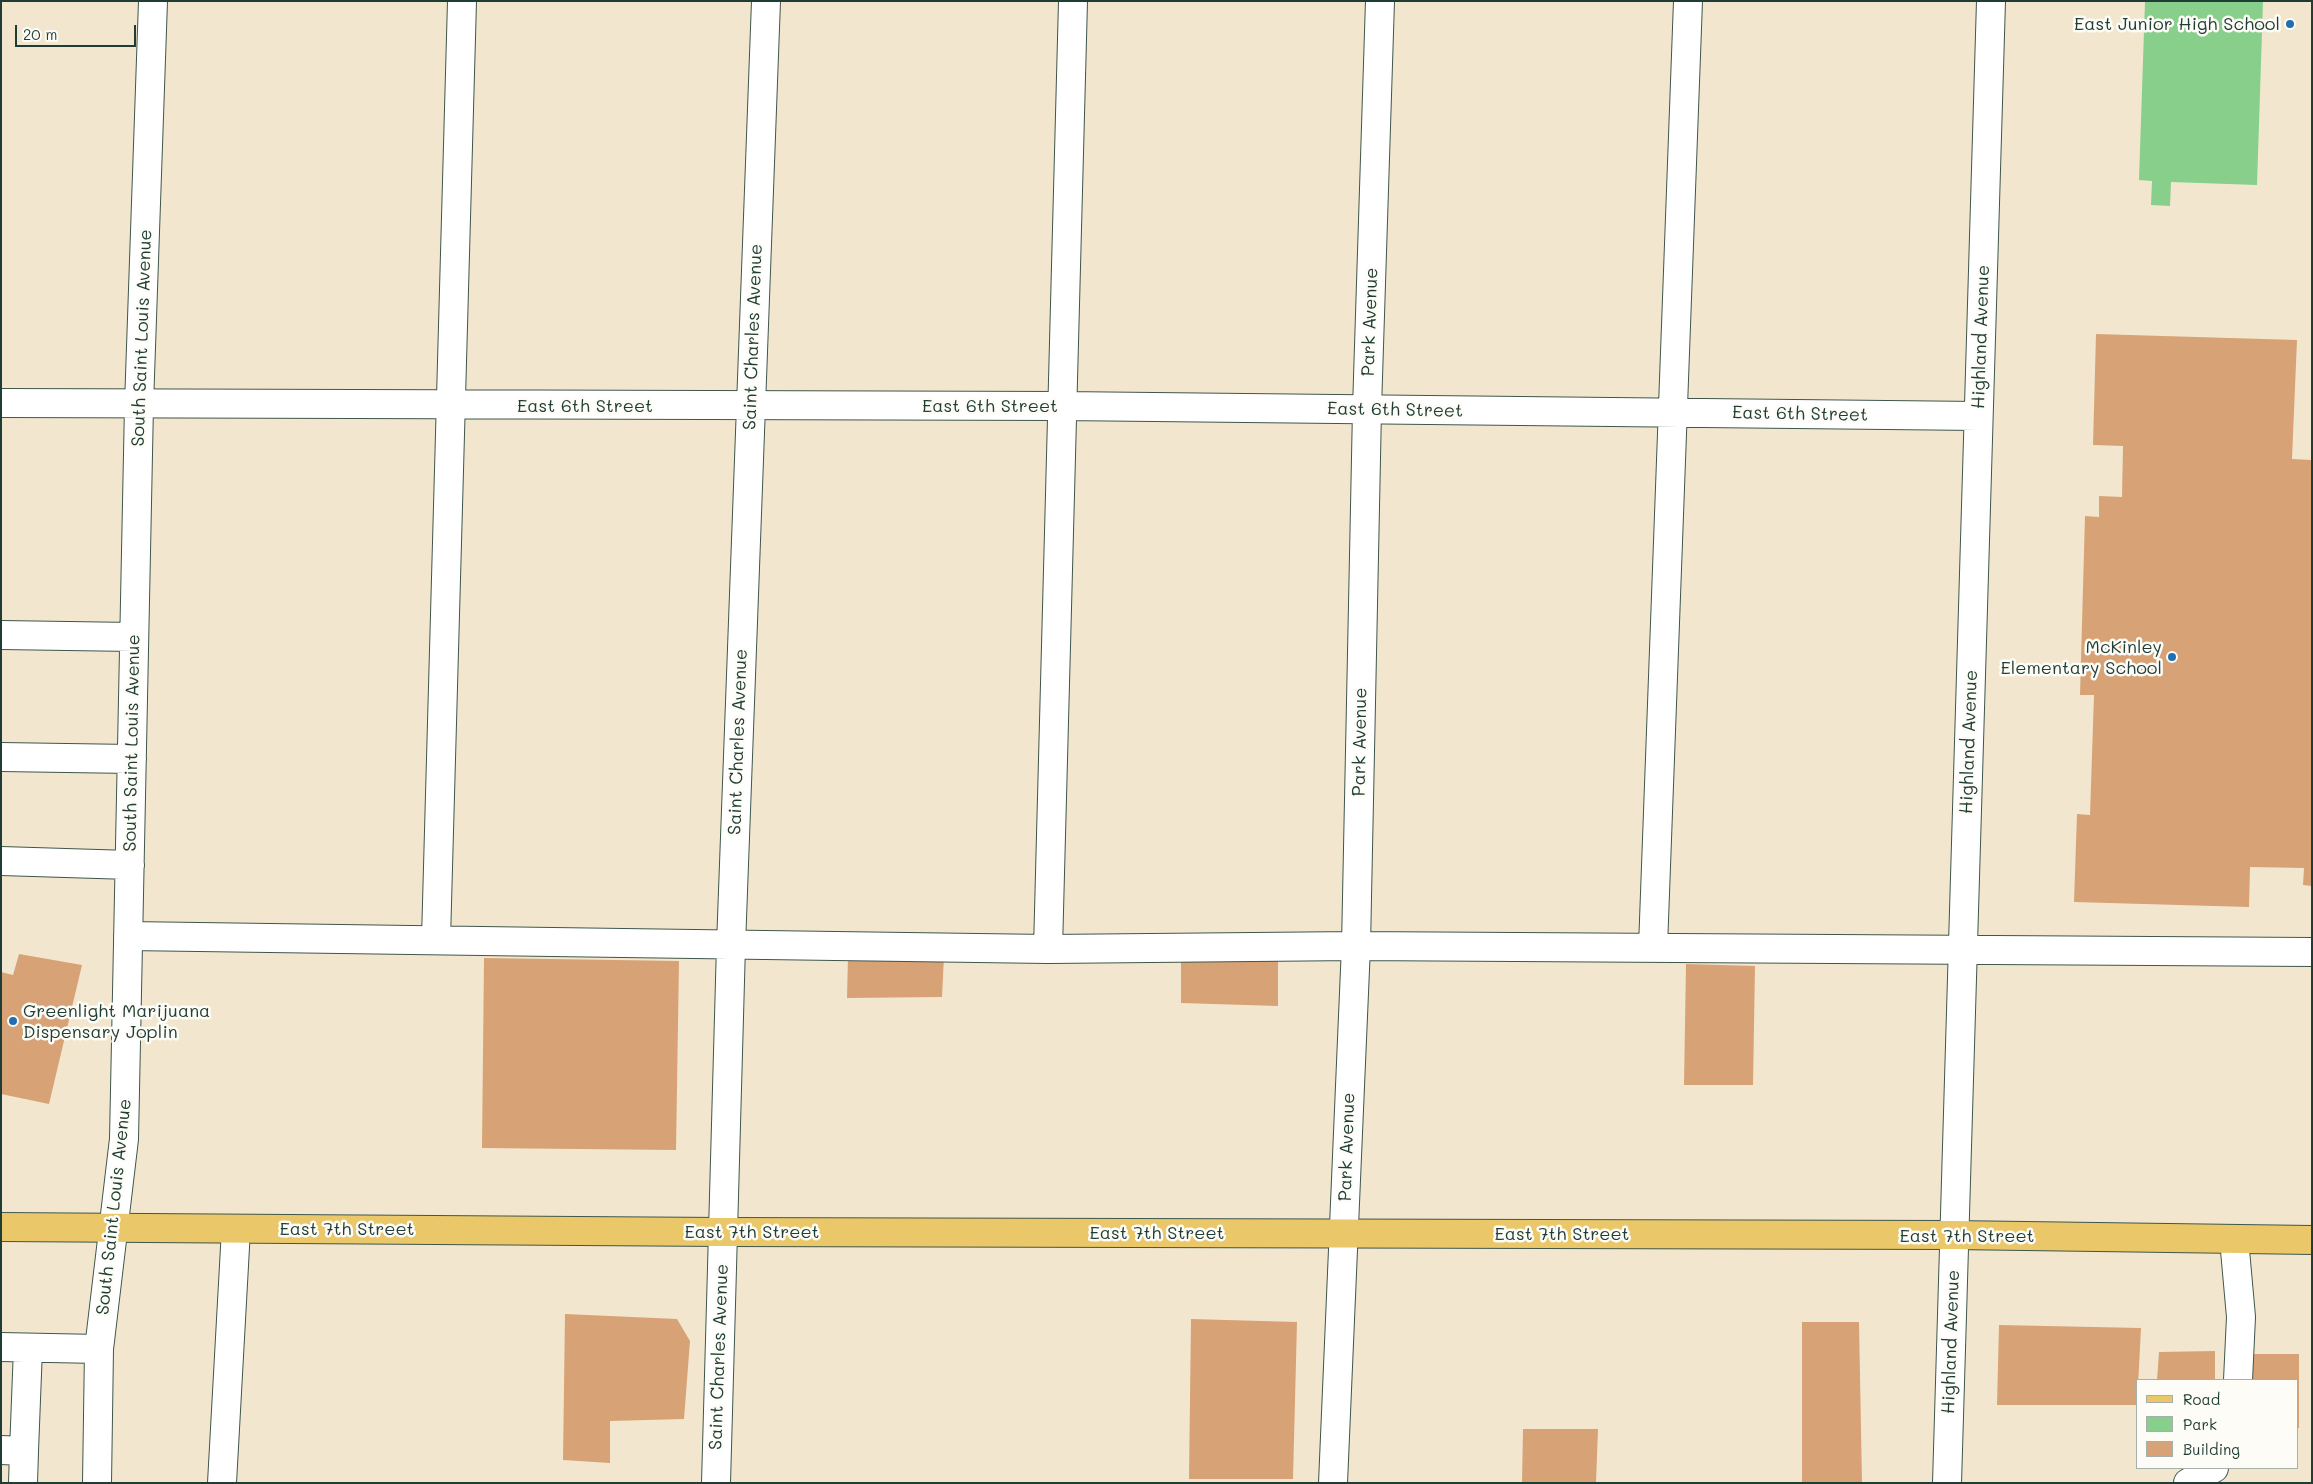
<!DOCTYPE html>
<style>
body{margin:0}
#map{position:relative;width:2313px;height:1484px;overflow:hidden;background:#f2e7ce;font-family:Mali,sans-serif}
canvas{display:block}
.frame{position:absolute;inset:0;border:2px solid #1f3d34;pointer-events:none}
.legend{position:absolute;left:2136px;top:1379px;width:162px;height:90px;box-sizing:border-box;background:#fdfcf7;border:1px solid #a4b0a9;margin:0;padding:6px 9px;list-style:none;font-size:15px;color:#1f3d34}
.legend li{display:flex;align-items:center;gap:10px;height:25px}
.legend b{width:25px;border:1px solid #a4b0a9}
.scale{position:absolute;left:15px;top:25px;width:121px;height:22px;box-sizing:border-box;border:2px solid #1f3d34;border-top:0;padding-left:6px;font-size:15px;line-height:18px;white-space:nowrap;color:#1f3d34;-webkit-text-stroke:4px #fdfcf7;paint-order:stroke}
</style>
<div id="map">
<canvas width="2313" height="1484"></canvas>
<div class="frame"></div>
<ul class="legend">
<li><b style="height:6px;background:#eac769"></b>Road</li>
<li><b style="height:14px;background:#87cf8a"></b>Park</li>
<li><b style="height:14px;background:#d7a275"></b>Building</li>
</ul>
<div class="scale">20 m</div>
</div>
<script>
const c = document.querySelector('canvas').getContext('2d');
c.lineJoin = 'round';
function paint(path, color) { c.fillStyle = color; c.fill(path, 'evenodd'); }
function stroke(path, color, width, dash) { c.strokeStyle = color; c.lineWidth = width; c.lineCap = dash ? 'butt' : 'round'; c.setLineDash(dash || []); c.stroke(path); }
function label(font, color, halo, rows, align = 'center') {
  c.font = font + ' Mali,sans-serif'; c.lineWidth = 5; c.setLineDash([]); c.textBaseline = 'middle'; c.strokeStyle = halo; c.fillStyle = color; for (const [text, x, y, turn = 0] of rows) {
    c.save(); c.translate(x, y); c.rotate((+turn || 0) * Math.PI / 180); c.textAlign = isNaN(turn) ? turn : align; if (halo) c.strokeText(text, 0, 0); c.fillText(text, 0, 0); c.restore();
  }
}
const green = new Path2D(`
 M2145,1H2263L2257,185L2171,182L2170,206L2151,205L2152,181L2139,180Z`);
const building = new Path2D(`
 M2096,334L2297,340L2292,459L2312,460V886L2303,885L2304,868L2250,867L2249,907L2074,902L2077,814L2090,815L2094,695H2080L2085,516L2099,517V496L2122,497L2123,446L2093,445Z
 M19,954L82,965L49,1104L1,1094V972L13,975Z
 M848,956H944L942,997L847,998Z
 M484,958L679,961L676,1150L482,1148Z
 M1181,958L1278,959V1006L1181,1003Z
 M1686,964L1755,966L1753,1085H1684Z
 M565,1314L677,1319L690,1341L684,1419L610,1421V1463L563,1460Z
 M1191,1319L1297,1322L1293,1479H1189Z
 M1802,1322H1859L1862,1483H1802Z
 M1999,1325L2141,1328L2137,1405H1997Z
 M2215,1351V1380H2157L2159,1352Z
 M2245,1354H2299V1428H2297V1380H2245Z
 M1523,1429H1598L1596,1483H1522Z`);
const minor = new Path2D(`
 M1,403L1062,406L1978,416
 M1,635L134,637
 M1,757L132,759
 M1,861L130,865
 M128,936L1048,949L1356,946L2312,952
 M436,939L462,1
 M1653,947L1688,1
 M1048,949L1073,1
 M2234,1239L2241,1317L2238,1380
 M1,1347L99,1349
 M1,1450L24,1451L23,1483
 M24,1451L28,1348
 M97,1483L99,1349L124,1139L139,405L153,1
 M222,1483L236,1229
 M716,1483L731,945L766,1
 M1333,1483L1356,946L1367,409L1380,1
 M1947,1483L1991,1
 M2188,1483L2214,1468`);
const major = new Path2D(`
 M1,1227L723,1232L1953,1235L2312,1240`);
const markers = [
 [2290,24,5,"#1f6fb2"],
 [2172,657,5,"#1f6fb2"],
 [13,1021,5,"#1f6fb2"]
];
const poiNames = [
 ["East Junior High School",2280,24],
 ["McKinley",2162,647],
 ["Elementary School",2162,668],
 ["Greenlight Marijuana",23,1011,"left"],
 ["Dispensary Joplin",23,1032,"left"]
];
const streetNames = [
 ["Park Avenue",1370,322,-88],
 ["Saint Charles Avenue",753,337,-88],
 ["Highland Avenue",1981,337,-88],
 ["South Saint Louis Avenue",142,338,-88],
 ["East 6th Street",585,406],
 ["East 6th Street",990,406],
 ["East 6th Street",1395,410,1],
 ["East 6th Street",1800,414,1],
 ["Saint Charles Avenue",738,742,-88],
 ["Park Avenue",1360,742,-89],
 ["Highland Avenue",1969,742,-88],
 ["South Saint Louis Avenue",132,743,-89],
 ["Park Avenue",1347,1147,-88],
 ["South Saint Louis Avenue",114,1207,-84],
 ["East 7th Street",347,1229],
 ["East 7th Street",752,1232],
 ["East 7th Street",1157,1233],
 ["East 7th Street",1562,1234],
 ["East 7th Street",1967,1236],
 ["Highland Avenue",1951,1342,-88],
 ["Saint Charles Avenue",719,1357,-88]
];
paint(green, '#87cf8a');
paint(building, '#d7a275');
stroke(minor, '#3f564b', 30);
stroke(major, '#3f564b', 30);
stroke(minor, '#fff', 28);
stroke(major, '#eac769', 28);
for (const [x, y, r, color] of markers) { const dot = new Path2D(); dot.arc(x, y, r, 0, 2 * Math.PI); c.fillStyle = color; c.fill(dot); stroke(dot, '#fdfcf7', 2); }
label('18px', '#1f3d34', '#fdfcf7', poiNames, 'right');
label('18px', '#1f3d34', '#fdfcf7', streetNames);
</script>
